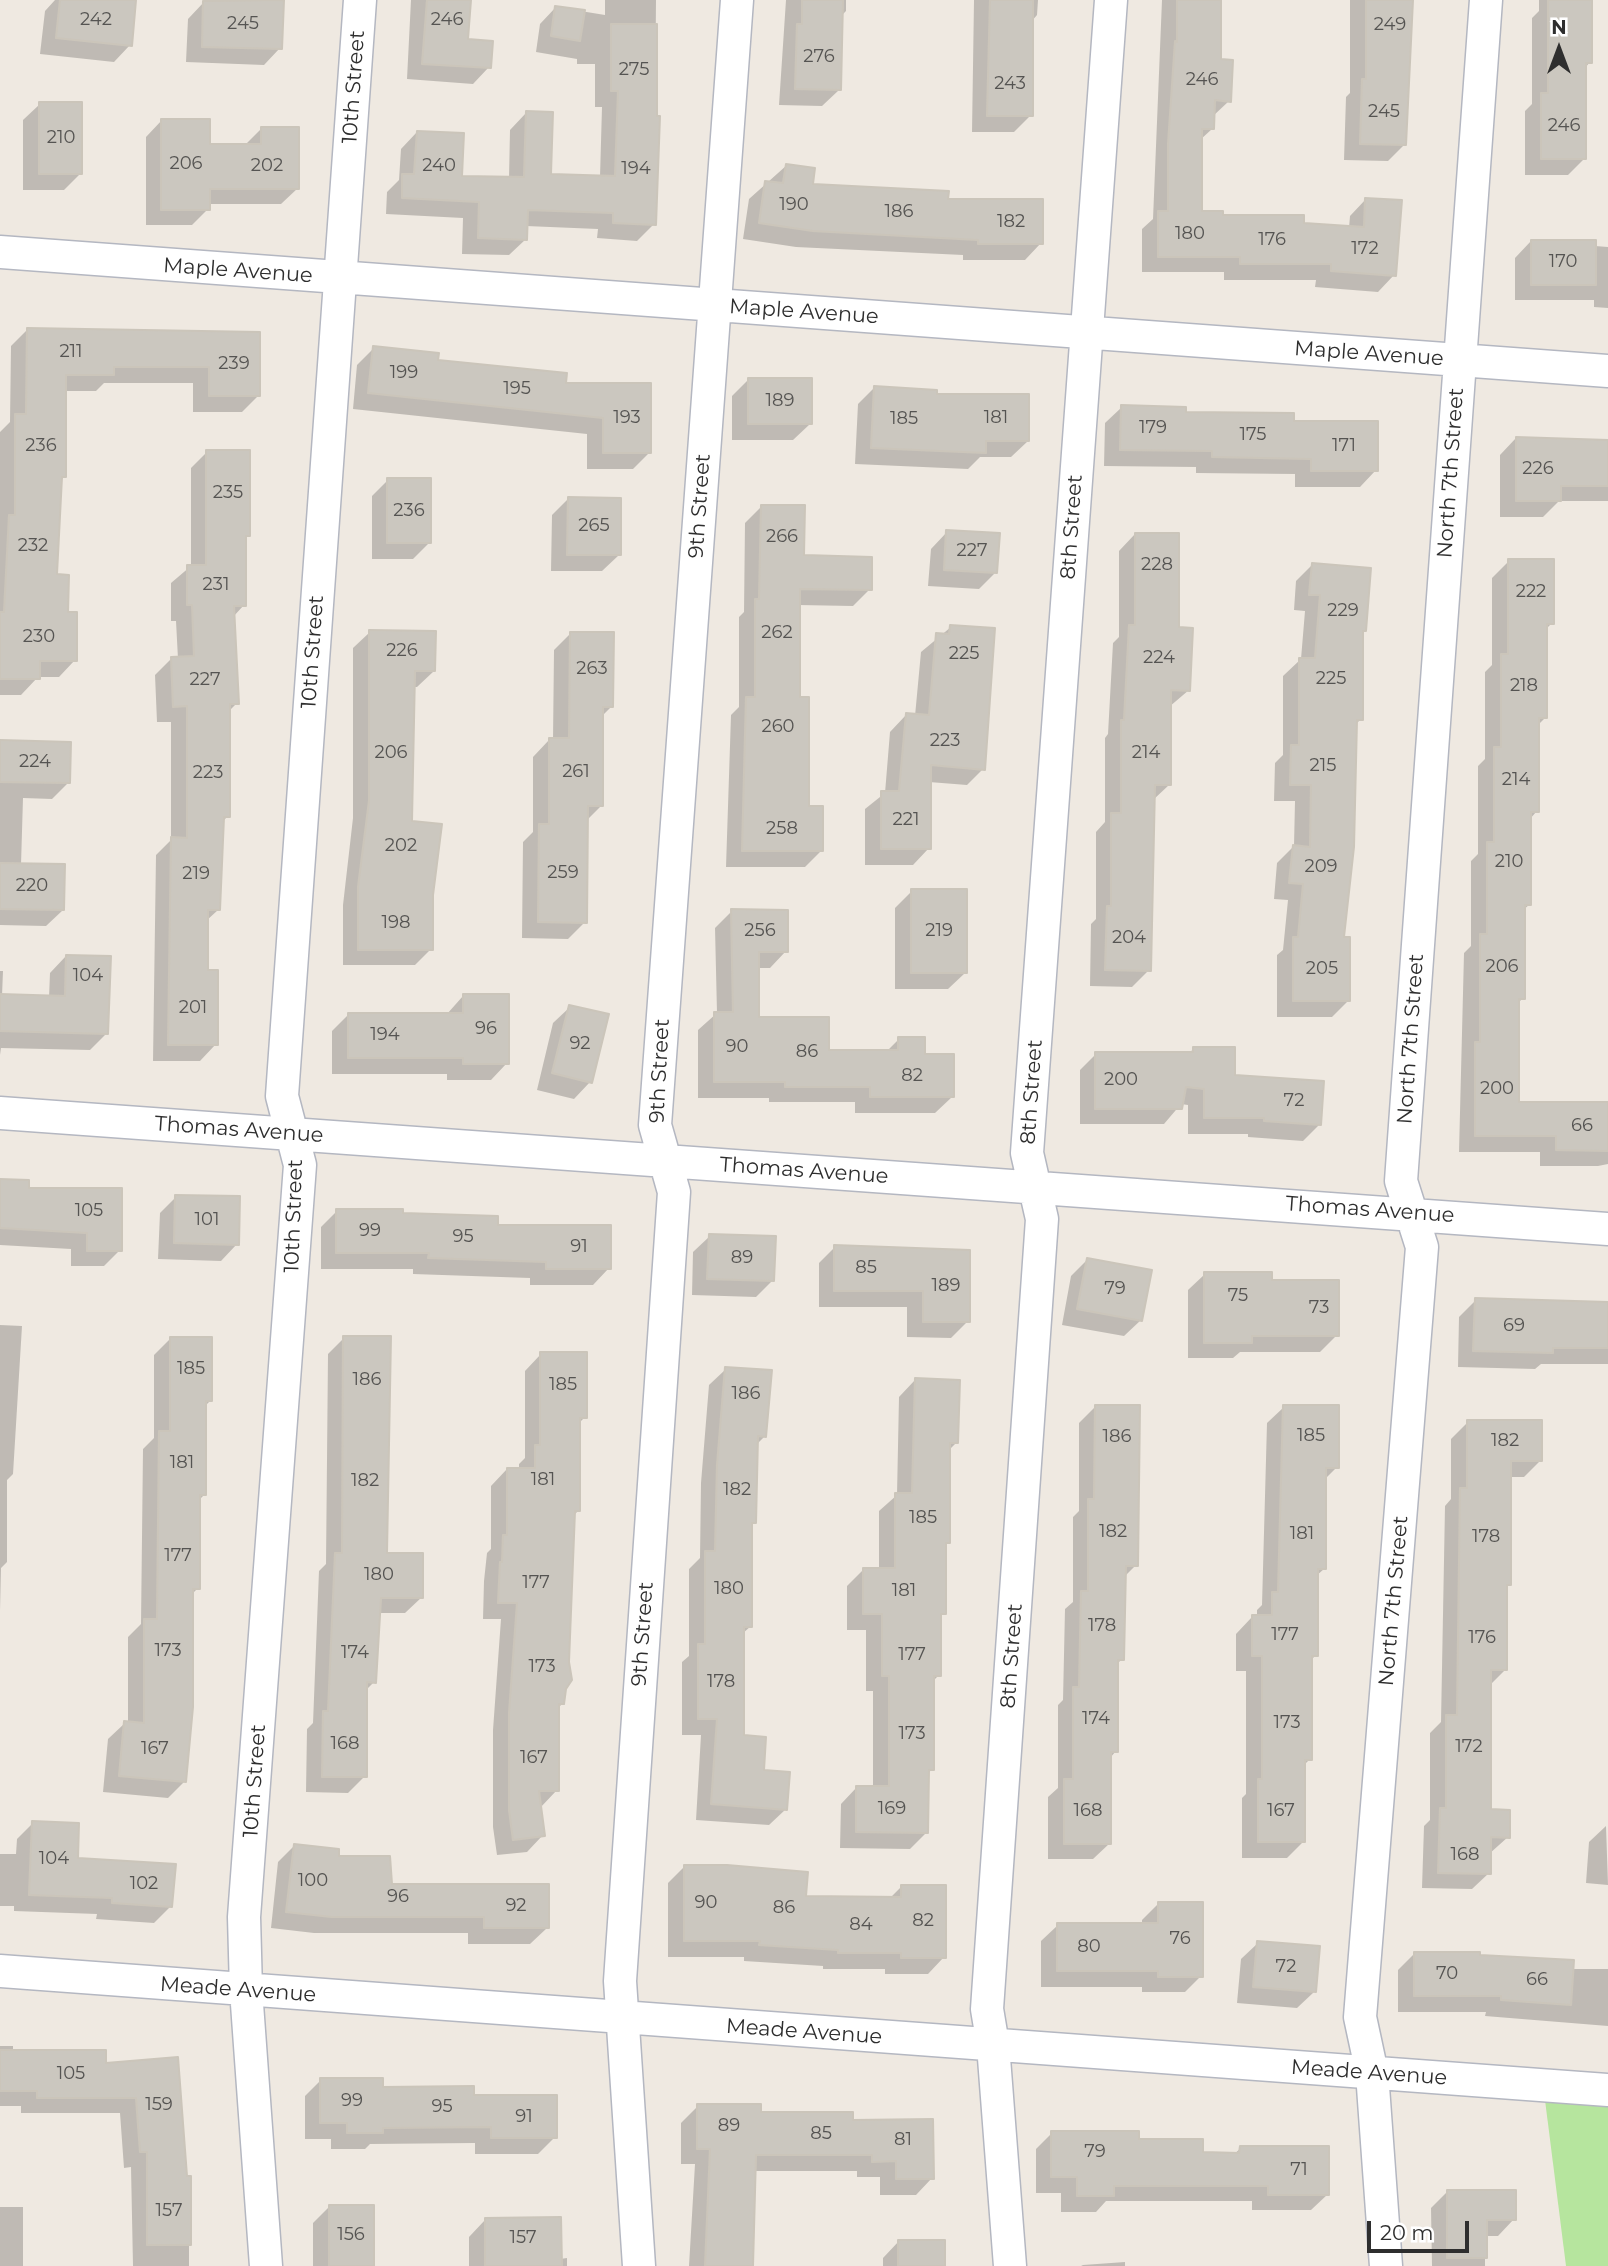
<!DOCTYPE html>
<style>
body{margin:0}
#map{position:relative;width:1608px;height:2266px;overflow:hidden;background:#efe9e1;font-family:Montserrat,sans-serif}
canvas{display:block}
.north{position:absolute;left:1524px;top:14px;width:70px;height:70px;-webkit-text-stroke:5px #fff;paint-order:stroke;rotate:0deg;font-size:19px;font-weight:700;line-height:28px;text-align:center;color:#2e2e2e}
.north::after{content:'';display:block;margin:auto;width:24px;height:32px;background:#2e2e2e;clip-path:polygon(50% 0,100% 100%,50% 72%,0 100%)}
.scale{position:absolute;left:1367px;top:2221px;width:102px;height:32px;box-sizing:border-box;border:4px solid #2e2e2e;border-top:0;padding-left:9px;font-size:21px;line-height:24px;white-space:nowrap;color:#2e2e2e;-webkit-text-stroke:5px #fff;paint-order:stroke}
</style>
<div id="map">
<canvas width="1608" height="2266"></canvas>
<div class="north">N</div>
<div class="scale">20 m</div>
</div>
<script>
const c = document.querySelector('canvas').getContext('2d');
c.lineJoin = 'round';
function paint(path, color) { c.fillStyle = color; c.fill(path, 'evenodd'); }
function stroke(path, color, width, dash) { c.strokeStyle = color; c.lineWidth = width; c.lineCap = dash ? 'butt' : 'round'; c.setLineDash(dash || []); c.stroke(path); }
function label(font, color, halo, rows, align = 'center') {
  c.font = font + ' Montserrat,sans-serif'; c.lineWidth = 5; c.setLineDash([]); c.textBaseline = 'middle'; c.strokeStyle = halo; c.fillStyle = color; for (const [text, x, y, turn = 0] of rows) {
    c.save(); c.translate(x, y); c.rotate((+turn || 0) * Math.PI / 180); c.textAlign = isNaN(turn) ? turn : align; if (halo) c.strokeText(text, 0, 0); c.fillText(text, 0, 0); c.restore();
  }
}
const green = new Path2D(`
 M1545,2100L1608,2105V2266H1566Z`);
const shadow = new Path2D(`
 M55,0H115L130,45L114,62L40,54L45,11Z
 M282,0L280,48L264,65L186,62L188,19L204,2Z
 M411,0H469L466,41L489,67L473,84L407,79Z
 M605,0H656L654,224L637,241L597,238L598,229L526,226V239L509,255L462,254L463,218L386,214L387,192L399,180L401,149L417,132L460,177L509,179L510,130L526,113L549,175L600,177L602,107H595V64H577V59L536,52L540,24L556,7L605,15Z
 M786,0H846V11L841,16L839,90L822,106L779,105Z
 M974,0H1038L1037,15L1031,22V115L1014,132H972Z
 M1162,0H1220V61L1229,101L1212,117V129L1200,140V212L1349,228L1350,216L1366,199L1394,275L1378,292L1315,287L1316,280H1224V272H1142V229L1153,219Z
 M1350,0H1412L1411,50L1407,54L1404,145L1388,161L1344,160L1346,97L1350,93Z
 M1539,0H1590V62L1585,68V158L1568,175H1525V111L1532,104V18L1539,11Z
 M40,104L81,173L64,190H23V120Z
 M162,120L208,145H245L262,128L298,188L281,204H208V209L192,225H146V137Z
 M787,165L811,185L947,201L1041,243L1025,260H963V255L796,247L743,239L749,199Z
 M1531,241L1608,247V308L1594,307V300H1515V258Z
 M27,330L258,333V396L242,412H193V383H104L96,391H65V476L60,481L55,575L75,660L59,677H38L21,695H0V432L10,422L11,346Z
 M374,348L564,385L650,452L633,469H587V434L353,409L357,365Z
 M748,380L810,424L793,440H732V396Z
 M874,388L935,396L1028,441L1011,457H980L968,469L855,464L858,404Z
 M1122,407L1292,423L1376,470L1360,487H1295V474L1196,473V467L1104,466L1105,423Z
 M1516,438L1608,441V501H1559L1543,517H1500V455Z
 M207,452L249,535L245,539L244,605L233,617L237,703L228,712V816L222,822L218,910L206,921V972L216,1044L200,1061H153L156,855L171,840V722H157L155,675L171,659H178L176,621H171V583L191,566V468Z
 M388,480L430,542L413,559H372V496Z
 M568,499L619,555L602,571H551L552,515Z
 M761,507L803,557L870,589L853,606L798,605V699L807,808L821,851L805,867H726L731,715L739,707V617L744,612L745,523Z
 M947,532L996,572L979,589L928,586L931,549Z
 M1135,534L1177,629L1189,690L1169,707V785L1153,800L1149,970L1132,987L1090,986L1091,924L1096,919V832L1105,822V738L1108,734L1113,643L1119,637V551Z
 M1509,561L1552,623L1545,630V718L1537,726V811L1529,820V905L1523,910V998L1517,1004V1104H1608V1164L1598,1166H1540V1152H1459L1464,953L1471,946V861L1478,854V766L1485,759V672L1492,665V578Z
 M1312,565L1364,630L1361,634V719L1355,725L1342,938L1348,1001L1332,1017H1277V955L1283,950L1288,900L1274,899L1277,863L1294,846L1295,801H1274L1275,763L1283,755V676L1301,659L1305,611L1294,610L1296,581Z
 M951,627L983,769L967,785L929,782V848L913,865H865V809L885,793L890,732L906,715L915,716L921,652Z
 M370,632L434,671L417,687H413L410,822L431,895V949L415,965H343V905L353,818V648Z
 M571,633L612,706L601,717V806L586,821L585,922L568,939L522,938L523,842L533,832V757L549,740H553L554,650Z
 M0,742L69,782L52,799L23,798L21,865L63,910L46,926L0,925Z
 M912,891L965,973L948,989H895V908Z
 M732,911L786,951L770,968H758V1019L827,1051H887L899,1039L923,1056L952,1097L935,1113H855V1102H769V1098H698V1030L717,1013L715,928Z
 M66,956L107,1033L90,1050L1,1048L0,1055V971H3L2,996L49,998L50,973Z
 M463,996L507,1063L491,1080H447V1074H332V1031L349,1014H447Z
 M570,1007L590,1082L574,1099L537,1090L553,1023Z
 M1193,1049L1234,1077L1320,1124L1303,1141L1248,1137V1134H1188V1105L1181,1104L1164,1124H1080V1070L1096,1054H1189Z
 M0,1181L27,1190L120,1250L104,1266H71V1249L0,1245Z
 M176,1197L237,1244L221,1261L158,1259L160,1213Z
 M337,1211L496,1227L609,1268L593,1285H530V1278L413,1274V1269H321V1227Z
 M710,1236L772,1281L756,1297L692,1295L693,1252Z
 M835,1247L968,1251V1321L951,1338L907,1337V1307H819V1263Z
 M1087,1260L1141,1320L1124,1336L1062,1325L1071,1276Z
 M1205,1274L1271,1281L1337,1335L1320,1352H1240L1233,1358H1188V1290Z
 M1476,1300L1608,1303V1364H1541L1535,1369L1458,1367L1459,1317Z
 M0,1325L22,1326L13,1474L7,1480V1562L1,1568L0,1611Z
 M344,1338L386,1555L422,1597L405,1613H378L374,1682L365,1691V1776L348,1793L306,1792L307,1729L313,1723L319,1571L326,1564L328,1354Z
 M170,1339L211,1400L204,1407V1495L198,1501V1588L191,1595L184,1782L168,1798L103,1792L108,1739L125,1723H128V1637L141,1624L143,1449L154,1438V1355Z
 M541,1354L585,1417L578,1424V1511L573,1516L563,1703L557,1709V1790L540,1808L543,1835L527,1852L497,1855L493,1827V1730L501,1619H483L484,1581L487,1553L491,1549V1486L507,1469H519V1464L525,1458V1371Z
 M726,1369L765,1436L756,1445L754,1522L751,1525V1626L742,1634V1737L786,1809L769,1825L696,1820L701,1735H682V1662L689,1656V1569L700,1558L701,1483L709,1385Z
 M915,1380L957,1442L948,1451V1542L944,1546V1613L939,1618V1675L932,1682V1769L927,1775L926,1833L910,1849L840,1848L841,1804L857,1787L873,1788V1691H866V1630H847V1586L863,1570H879V1511L897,1495L899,1397Z
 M1096,1406L1136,1565L1124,1577L1122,1659L1116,1665V1751L1110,1758V1843L1093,1859H1048V1797L1058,1788V1705L1063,1700L1065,1609L1073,1602V1517L1079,1511V1423Z
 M1284,1407L1337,1467L1324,1480V1569L1316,1576V1655L1310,1661V1759L1303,1766V1842L1287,1858H1242V1798L1246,1794V1671H1236V1634L1252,1617H1257V1610L1262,1605L1267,1423Z
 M1468,1422L1541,1460L1524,1477H1510V1584L1505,1589V1670L1490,1685V1811L1508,1837L1489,1854V1873L1472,1889L1422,1888L1424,1826L1430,1820V1733L1441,1722L1445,1506L1451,1499V1439Z
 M33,1823L76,1859L171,1906L154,1923L96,1919L97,1914L14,1911V1906H0V1854H16L17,1839Z
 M1606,1826L1608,1885L1586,1883L1589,1842Z
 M295,1845L337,1857L390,1886L547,1928L530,1944H468V1933H314L271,1928L278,1862Z
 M685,1866L805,1898L889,1899L901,1887L944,1957L928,1974H885V1969H823V1966L744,1961V1957H668V1883Z
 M1159,1903L1201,1976L1185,1992H1142V1987H1041V1941L1058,1925H1142V1920Z
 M1258,1943L1314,1992L1297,2008L1237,2003L1241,1959Z
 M1414,1954L1478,1956L1572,1969H1608V2026L1485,2016L1486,2012H1398V1970Z
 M0,2046H13V2052L104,2064L177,2059L186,2178H189V2266H133L131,2167L124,2168L120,2113H21V2106H0Z
 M321,2080L472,2097L555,2137L538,2154H475V2143L370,2144L365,2149H331V2139H305V2096Z
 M698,2106L852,2122L932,2178L916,2195H880V2177H857V2171H753L751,2266H689L695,2164H681V2123Z
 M1052,2133L1137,2141L1201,2154L1233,2155L1241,2148L1328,2194L1311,2210H1252V2201H1106L1096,2212H1061V2193H1036V2149Z
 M1447,2192L1514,2219L1498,2236H1485V2266H1432L1431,2208Z
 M0,2207H23V2266H0Z
 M329,2207L372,2266H313V2223Z
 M485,2220L560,2259L567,2258V2266H469V2237Z
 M899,2241L943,2266H883V2258Z
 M1125,2262V2266H1081L1083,2265Z`);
const building = new Path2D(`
 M60,0H136L132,46L56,38Z
 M284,0L282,49L202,47L203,1Z
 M427,0H471L468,39L493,41L491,68L422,64Z
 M802,0H843L841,90L795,89L797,24H802Z
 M990,0H1033V116H987Z
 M1177,0H1221V59L1233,60L1231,102L1215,100L1214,129H1202V211H1223V215H1304V223L1364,227L1365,198L1402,200L1396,276L1331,271V264H1240V257H1158V211H1168V144L1175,41L1177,42Z
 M1366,0H1413L1406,145L1360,144L1362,79H1366Z
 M1548,0H1592V63H1586V159H1541V93H1548Z
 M555,6L585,10L580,41L551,36Z
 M611,24H657V116H660L656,225L613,223V213L528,210L527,240L478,238L479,202L402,198V174H414L417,131L464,133L462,176L524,177L526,111L553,112L551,174L615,176L618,91H611Z
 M39,102H82V174H39Z
 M161,119H210V144H261V127H299V189H210V210H161Z
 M786,164L815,168L813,184L949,191L948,199H1043V244H978V240L813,231L759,223L765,181L783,183Z
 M1531,240H1596V285H1531Z
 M27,328L260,332V396H209V367H114V375H66V477H62L57,574L69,575L68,612H77V661H40V679H0V612H4L9,515H15V414H26Z
 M373,346L439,353L438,360L567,373L566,383H651V453H603V418L368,393Z
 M748,378H812V424H748Z
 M874,386L937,390V394H1029V441H986V453L871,448Z
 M1121,405L1186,407V412L1294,413V421H1378V471H1311V459L1212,457V451L1120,450Z
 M1516,437L1608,440V486H1561V501H1516Z
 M206,450H250V536H246V606H234L239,704H230V817H224L220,910H208V970H218V1045H168L171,837L187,838V706L173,707L171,657L194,656L192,605H187V565H206Z
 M387,478H431V543H387Z
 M568,497L621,498V555H567Z
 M761,505H805L804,555L872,557V590L800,589V697H809V806H823V851H742L746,697H755V599H759Z
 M946,530L1000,533L997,573L944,570Z
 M1135,533H1179V627L1193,628L1190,691L1171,690V785H1155L1151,971L1105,970L1107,906H1111V813H1121V720H1124L1129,625H1135Z
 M1508,559H1554V624H1547V718H1539V812H1531V905H1525V999H1519V1102H1608V1151L1556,1150V1136H1475V1042H1480V934H1487V842H1494V747H1501V654H1508Z
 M1312,563L1371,568L1366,631H1363V720H1357L1354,847L1344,937H1350V1001H1293V937H1298L1303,884L1289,883L1293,845L1310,847L1311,785H1290L1291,745H1299V658H1315L1320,595H1309Z
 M950,625L995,628L985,770L931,765V849H881V791H899L906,713L929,715L936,633L949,634Z
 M369,630L436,631L435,671H415L412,821L442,824L433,895V950H358V887L369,801Z
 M570,632H614L613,707H603V806H588L587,923L538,922L539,824H549V738H569Z
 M0,740L71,742L70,783L0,782Z
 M0,863L65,864L64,910L0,909Z
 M911,889H967V973H911Z
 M731,909L788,910V952H759V1017H829V1050H898V1037H925V1054H954V1097H870V1087H785V1082H714V1012H733Z
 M66,955L111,956L108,1034L0,1031V994L65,996Z
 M463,994H509V1064H463V1058H348V1013H463Z
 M569,1005L609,1014L592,1083L552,1073Z
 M1193,1047H1235V1075L1324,1081L1321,1125L1264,1121V1118H1204V1089L1186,1087L1182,1109H1095V1052H1193Z
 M0,1179L29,1180V1188H122V1251H87V1233L0,1228Z
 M175,1195L240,1196L239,1245L174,1243Z
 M336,1209H403V1213L498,1216V1225H611V1269H546V1262L428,1258L429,1253H336Z
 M709,1234L776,1236L774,1281L707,1279Z
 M834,1245L970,1250V1322H923V1291H834Z
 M1087,1258L1152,1270L1142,1321L1077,1309Z
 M1204,1272H1272V1280H1339V1336H1252V1343H1204Z
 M1475,1298L1608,1302V1348H1553V1353L1473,1351Z
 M343,1336H391L387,1553H423V1598H381L376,1683L367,1682V1777H322L323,1711H328L335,1553H342Z
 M170,1337H212V1401H206V1495H200V1589H193V1707L186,1782L119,1776L124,1721L144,1723V1619H157L159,1431H170Z
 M540,1352H587V1418H580V1511H575L569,1662L572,1680L566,1689L564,1704H559V1791H539L545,1836L513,1840L509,1810V1713L517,1603H498L500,1562H502L503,1535H507V1468H535V1445H540Z
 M725,1367L772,1370L766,1437L758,1436L756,1523H752V1627H744V1735L766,1737L764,1770L790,1772L787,1810L711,1804L717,1719H698V1644H705V1551H715L717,1465Z
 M915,1378L960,1380L958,1443H950V1543H946V1614H941V1676H934V1770H929L928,1833L856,1832V1786H889V1676H882V1614H863V1568H895V1493H912Z
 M1095,1405H1140L1138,1566H1126L1124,1660H1118V1752H1111V1844H1064V1779H1073V1687H1079L1081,1591H1088V1499H1094Z
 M1283,1405H1339V1468H1326V1569H1318V1656H1312V1760H1305V1842H1258V1779H1262V1656H1252V1615H1272V1592H1278Z
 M1467,1420H1542V1461H1511V1585H1507V1670H1491V1809L1510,1810V1838L1491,1837V1874L1438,1873L1440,1808H1446V1715H1457L1460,1488H1467Z
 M32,1821L79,1823L78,1858L176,1864L172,1907L112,1903V1898L29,1895Z
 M294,1844L339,1849V1856H390L392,1884H549V1928H484V1917H332L286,1912Z
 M684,1865H727L808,1872L806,1896L901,1897V1885H946V1958H901V1953H838V1950L759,1945L760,1941H684Z
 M1158,1902H1203V1977H1158V1971H1057V1923H1158Z
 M1257,1941L1320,1946L1316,1992L1253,1987Z
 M1414,1952H1480V1955L1574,1960L1571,2005L1501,2000V1996H1414Z
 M0,2050H106V2063L178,2057L187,2176H191V2245H147V2152H140L136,2098H37V2091H0Z
 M320,2078H383V2087L474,2086V2095H557V2138H491V2127L383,2128V2133H347V2123H320Z
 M697,2104H761V2112H853V2120L933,2119L934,2179H896V2161L872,2162V2155H756L753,2266H705L710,2149H697Z
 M1051,2131H1139V2139H1203V2152L1239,2153L1240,2146H1329V2195H1268V2186H1114V2196H1077V2177H1051Z
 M1447,2190H1516V2220H1487V2258H1447Z
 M329,2205H374V2266H329Z
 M561,2217L562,2266H485V2218Z
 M898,2240H945V2266H898Z`);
const minor = new Path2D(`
 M0,252L1608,371
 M0,1113L1608,1229
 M0,1971L1608,2090
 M266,2266L246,1990L244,1917L300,1165L282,1096L360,0
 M639,2266L620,1981L674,1192L655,1125L737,0
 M1010,2266L993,2045L987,2009L1042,1219L1027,1153L1111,0
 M1386,2266L1372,2073L1360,2017L1422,1247L1401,1181L1486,0`);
const numberNames = [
 ["242",96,20],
 ["246",447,20],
 ["245",243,24],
 ["249",1390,25],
 ["276",819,57],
 ["275",634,70],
 ["246",1202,80],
 ["243",1010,84],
 ["245",1384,112],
 ["246",1564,126],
 ["210",61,138],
 ["206",186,164],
 ["202",267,166],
 ["240",439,166],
 ["194",636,169],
 ["190",794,205],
 ["186",899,212],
 ["182",1011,222],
 ["180",1190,234],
 ["176",1272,240],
 ["172",1365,249],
 ["170",1563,262],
 ["211",71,352],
 ["239",234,364],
 ["199",404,373],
 ["195",517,389],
 ["189",780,401],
 ["193",627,418],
 ["181",996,418],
 ["185",904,419],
 ["179",1153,428],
 ["175",1253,435],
 ["236",41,446],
 ["171",1344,446],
 ["226",1538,469],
 ["235",228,493],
 ["236",409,511],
 ["265",594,526],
 ["266",782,537],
 ["232",33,546],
 ["227",972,551],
 ["228",1157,565],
 ["231",216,585],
 ["222",1531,592],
 ["229",1343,611],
 ["262",777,633],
 ["230",39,637],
 ["226",402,651],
 ["225",964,654],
 ["224",1159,658],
 ["263",592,669],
 ["225",1331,679],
 ["227",205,680],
 ["218",1524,686],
 ["260",778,727],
 ["223",945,741],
 ["206",391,753],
 ["214",1146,753],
 ["224",35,762],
 ["215",1323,766],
 ["261",576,772],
 ["223",208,773],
 ["214",1516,780],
 ["221",906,820],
 ["258",782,829],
 ["202",401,846],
 ["210",1509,862],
 ["209",1321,867],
 ["259",563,873],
 ["219",196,874],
 ["220",32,886],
 ["198",396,923],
 ["256",760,931],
 ["219",939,931],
 ["204",1129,938],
 ["206",1502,967],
 ["205",1322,969],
 ["104",88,976],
 ["201",193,1008],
 ["96",486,1029],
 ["194",385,1035],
 ["92",580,1044],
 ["90",737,1047],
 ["86",807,1052],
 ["82",912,1076],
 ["200",1121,1080],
 ["200",1497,1089],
 ["72",1294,1101],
 ["66",1582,1126],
 ["105",89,1211],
 ["101",207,1220],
 ["99",370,1231],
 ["95",463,1237],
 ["91",579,1247],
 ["89",742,1258],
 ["85",866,1268],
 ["189",946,1286],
 ["79",1115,1289],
 ["75",1238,1296],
 ["73",1319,1308],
 ["69",1514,1326],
 ["185",191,1369],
 ["186",367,1380],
 ["185",563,1385],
 ["186",746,1394],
 ["185",1311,1436],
 ["186",1117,1437],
 ["182",1505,1441],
 ["181",182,1463],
 ["181",543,1480],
 ["182",365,1481],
 ["182",737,1490],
 ["185",923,1518],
 ["182",1113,1532],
 ["181",1302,1534],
 ["178",1486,1537],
 ["177",178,1556],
 ["180",379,1575],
 ["177",536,1583],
 ["180",729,1589],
 ["181",904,1591],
 ["178",1102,1626],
 ["177",1285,1635],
 ["176",1482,1638],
 ["173",168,1651],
 ["174",355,1653],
 ["177",912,1655],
 ["173",542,1667],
 ["178",721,1682],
 ["174",1096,1719],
 ["173",1287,1723],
 ["173",912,1734],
 ["168",345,1744],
 ["172",1469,1747],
 ["167",155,1749],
 ["167",534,1758],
 ["169",892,1809],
 ["168",1088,1811],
 ["167",1281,1811],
 ["168",1465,1855],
 ["104",54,1859],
 ["100",313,1881],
 ["102",144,1884],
 ["96",398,1897],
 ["90",706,1903],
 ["92",516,1906],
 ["86",784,1908],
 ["82",923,1921],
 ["84",861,1925],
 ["76",1180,1939],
 ["80",1089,1947],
 ["72",1286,1967],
 ["70",1447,1974],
 ["66",1537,1980],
 ["105",71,2074],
 ["99",352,2101],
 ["159",159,2105],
 ["95",442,2107],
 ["91",524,2117],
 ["89",729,2126],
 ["85",821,2134],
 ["81",903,2140],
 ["79",1095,2152],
 ["71",1299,2170],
 ["157",169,2211],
 ["156",351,2235],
 ["157",523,2238]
];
const streetNames = [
 ["10th Street",354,87,-86],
 ["Maple Avenue",238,271,4],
 ["Maple Avenue",804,312,4],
 ["Maple Avenue",1369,354,4],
 ["North 7th Street",1451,473,-86],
 ["9th Street",700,506,-86],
 ["8th Street",1072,527,-86],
 ["10th Street",313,652,-86],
 ["North 7th Street",1411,1039,-86],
 ["9th Street",660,1071,-87],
 ["8th Street",1032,1092,-86],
 ["Thomas Avenue",239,1130,4],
 ["Thomas Avenue",804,1171,4],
 ["Thomas Avenue",1370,1210,4],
 ["10th Street",294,1216,-88],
 ["North 7th Street",1394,1601,-85],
 ["9th Street",643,1634,-86],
 ["8th Street",1012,1656,-86],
 ["10th Street",255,1781,-86],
 ["Meade Avenue",238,1990,4],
 ["Meade Avenue",804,2032,4],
 ["Meade Avenue",1369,2073,4]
];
paint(green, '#b6e59e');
paint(shadow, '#0003');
paint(building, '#cbc7bf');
stroke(building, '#cbc5ba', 2);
stroke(minor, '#b4b7c1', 35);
stroke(minor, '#fff', 32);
label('18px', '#555452', null, numberNames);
label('21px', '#2e2e2e', '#fff', streetNames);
</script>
